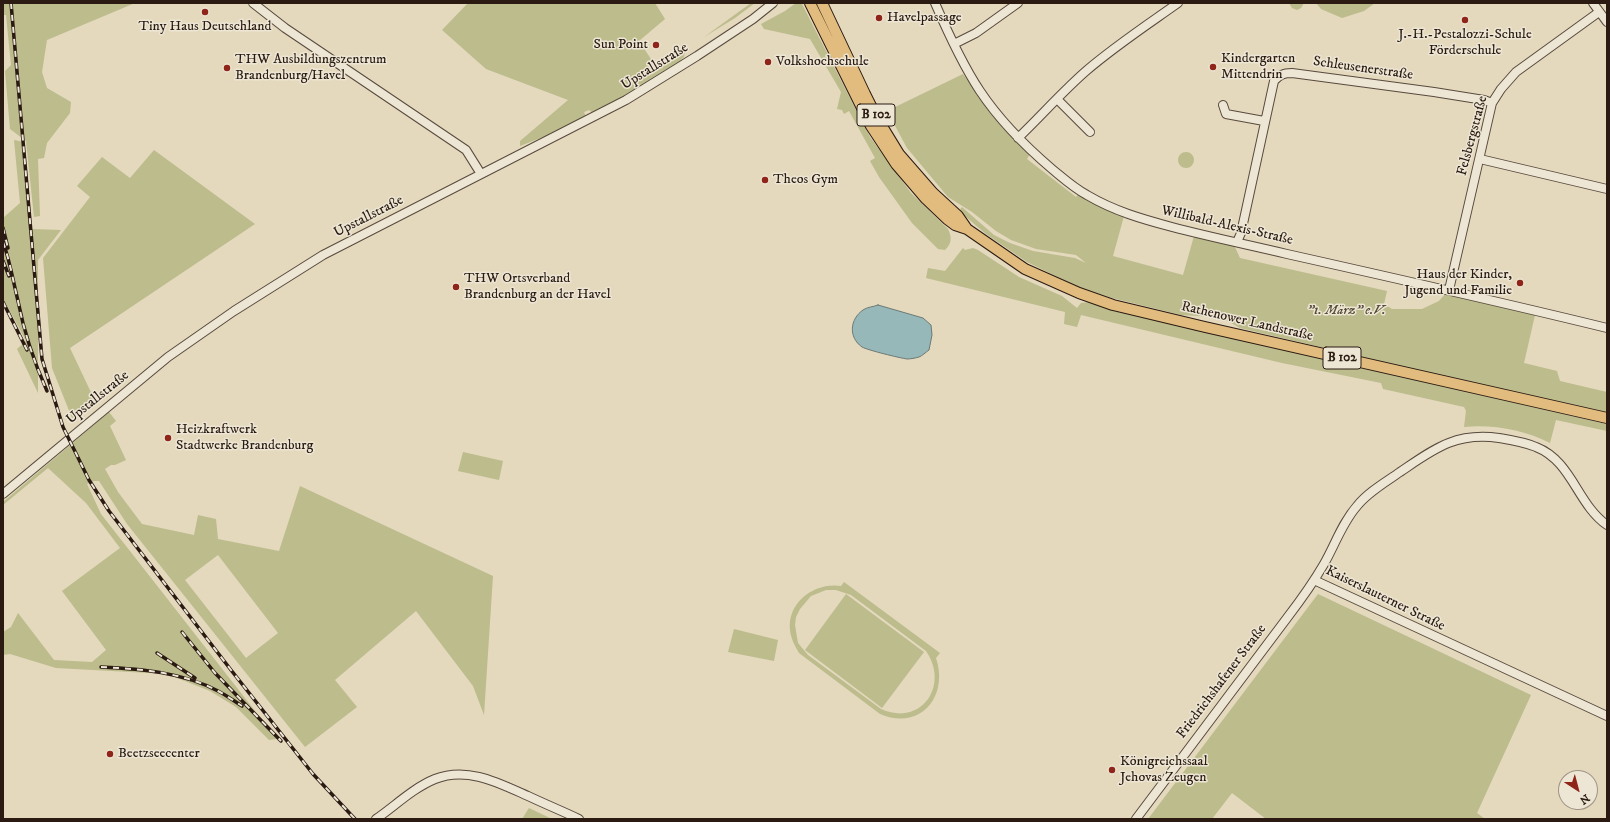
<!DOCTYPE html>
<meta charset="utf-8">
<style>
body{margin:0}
#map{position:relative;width:1610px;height:822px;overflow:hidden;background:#e4d8bd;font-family:"IM FELL DW Pica",serif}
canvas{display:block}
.frame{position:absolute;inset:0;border:4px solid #2a1a12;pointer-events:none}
.north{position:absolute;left:1558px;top:770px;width:40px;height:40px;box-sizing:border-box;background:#ede6d4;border:1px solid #9f9486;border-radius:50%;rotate:144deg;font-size:11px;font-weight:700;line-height:16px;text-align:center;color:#2a1a12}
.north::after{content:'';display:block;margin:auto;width:14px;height:18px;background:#8f2418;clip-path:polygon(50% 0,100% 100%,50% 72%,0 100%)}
</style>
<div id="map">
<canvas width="1610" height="822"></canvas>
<div class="frame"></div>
<div class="north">N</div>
</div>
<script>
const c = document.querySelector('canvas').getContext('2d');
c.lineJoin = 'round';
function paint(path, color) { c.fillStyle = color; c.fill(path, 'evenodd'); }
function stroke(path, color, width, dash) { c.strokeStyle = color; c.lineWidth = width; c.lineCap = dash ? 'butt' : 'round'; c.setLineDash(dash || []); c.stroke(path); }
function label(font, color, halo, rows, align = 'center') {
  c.font = font + ' "IM FELL DW Pica",serif'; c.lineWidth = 3; c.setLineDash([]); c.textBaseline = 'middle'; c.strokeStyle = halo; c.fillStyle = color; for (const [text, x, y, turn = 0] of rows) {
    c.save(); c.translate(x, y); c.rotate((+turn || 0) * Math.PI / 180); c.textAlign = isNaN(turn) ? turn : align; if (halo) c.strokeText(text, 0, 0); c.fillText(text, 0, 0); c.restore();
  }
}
const green = new Path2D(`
 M3,3H135L47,40L42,72L47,88L71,102L70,113L47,143L44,158L38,159L40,216L34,217L26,141L10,129L5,71L11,65L6,15H3Z
 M468,3H655L665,19L639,41L657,68L685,51L684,57L680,61C651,78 623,97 594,114L589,110L584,112L586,117L551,134L520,146V141L568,100L486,69L442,30Z
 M751,3H755L735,18L704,37Z
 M796,3L802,4L870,137L911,193L948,229C952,237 952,243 945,250L938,249L912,223L879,177L870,161L875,158L849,111L844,114L842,110L837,109L841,92L810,39L764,29L761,24L785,11Z
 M1289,3H1304L1301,8L1297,10L1292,8Z
 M1316,3H1375L1364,11L1342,18L1321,9Z
 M963,74C983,102 1003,132 1030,154L1027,159L1076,197L1079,193L1124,216L1113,256L1183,275L1194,236L1234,245L1240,258L1387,291L1384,304L1392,309H1422L1439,301L1446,293L1535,315L1524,363L1557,371L1560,381L1607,392V415L1240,328L1226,320L1214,317L1181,315L1112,298L1076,286L1027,262L986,234L959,211L962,207L994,235L1010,243L1033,251L1075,258L1086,263L1076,255L1036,249L1011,240L996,231L972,212L948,197L907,148L887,111Z
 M14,140L24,142L32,229L61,230L38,260V393L17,349L26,341L3,298V218L20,203Z
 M154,150L255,224L70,348L96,403L72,418L52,368L43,258L90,197L77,186L102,157L130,178Z
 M1178 160a8 8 0 1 1 16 0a8 8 0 1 1-16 0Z
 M963,248L965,250L973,248L978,250L1019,277L1062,296L1077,308L1081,303L1089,302L1114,311L1607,424V431L1556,420L1550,443C1525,430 1492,424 1464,427L1466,411L1464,407L1383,389L1381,383L1282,363L1081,315L1077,327L1064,324L1065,312L926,278L928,268L945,271Z
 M109,412L116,421L110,426L126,460L115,465H111L105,469L118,492L142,524L194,535L198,515L216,519L218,539L279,551L300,486L493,576L484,715L473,686L416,611L335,680L357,707L305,747L127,524L99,481H94L87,484L101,514L277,739L269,740L236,707L210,691L167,674L56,668L10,654L3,655V632L11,627L18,613L54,660L92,662L106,650L62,591L120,548L86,503L48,468L3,505V502ZM218,555L278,633L246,658L185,580Z
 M463,452L503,461L499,480L458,471Z
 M844,582L940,653L936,658C949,697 920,731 880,714L799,653C795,646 791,639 790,630C787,602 815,582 841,586ZM826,590H836L851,595L926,651C950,686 921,727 881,709L808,655L798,643L795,625L796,617L800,609L811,596Z
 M846,594L924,652L882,708L805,650Z
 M1318,594L1531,695L1477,813L1485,819H1266L1232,793L1212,819H1148Z
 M734,629L778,640L774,661L728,652Z
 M529,808L552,819H522Z`);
const water = new Path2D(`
 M878,305L923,318L931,325L932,335L929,350C926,352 922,356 919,357C916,358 910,359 907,359C900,358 867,350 862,347C848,337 850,319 863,310C867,307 873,307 878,305Z`);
const minor = new Path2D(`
 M253,3L285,28L466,150L481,174
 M935,3C948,33 962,64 980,91C1000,121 1025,146 1052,169C1063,178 1074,188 1087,195C1114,211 1142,219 1172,227C1210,237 1249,245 1287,254C1394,278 1501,302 1607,328
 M1593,3L1607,22
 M954,44L976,33L1018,3
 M1057,99L1090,132
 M1223,105L1226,114L1264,121
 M1018,138C1041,116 1062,92 1086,71C1115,46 1147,25 1178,3
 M1480,159L1607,189
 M1237,242L1241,233L1274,81C1280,75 1283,73 1292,73L1434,92L1484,100L1492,103
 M1449,290L1492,103L1501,89L1516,72L1599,12
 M3,494L168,357L234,311L323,255L626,100L697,56L753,19L773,3
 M1314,580L1607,716
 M376,819C395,806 413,788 435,779C467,766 499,783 528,796C545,804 562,811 579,819
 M1136,819C1187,752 1236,685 1287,618C1300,601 1313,583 1324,564C1335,545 1342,523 1357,506C1368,492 1386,482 1400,472C1434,449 1455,432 1499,438C1511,440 1524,442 1536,447C1572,461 1577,504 1607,525`);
const major = new Path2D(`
 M810,3L871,126L896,164L926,199L947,219L955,225L967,229L1025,269L1079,293L1113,305L1205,327L1607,418
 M822,3L865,94L877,118L899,154L933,193L958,216L967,229`);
const rail = new Path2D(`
 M11,3L42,359L63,427L89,480L109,511L231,670L313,774L355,819
 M3,228L8,248
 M3,242C10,261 13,281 18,301C24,332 34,362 47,391
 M3,261L9,276
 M3,302L27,350
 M182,632L215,673L281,741
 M157,653L195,678
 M101,667C141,669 182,672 218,691C226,695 234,701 242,706`);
const markers = [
 [205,12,4,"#8f2418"],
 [879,18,4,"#8f2418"],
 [1465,20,4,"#8f2418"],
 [656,45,4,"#8f2418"],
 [768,62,4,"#8f2418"],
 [1213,67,4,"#8f2418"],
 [227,68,4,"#8f2418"],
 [765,180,4,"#8f2418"],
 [1520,283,4,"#8f2418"],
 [456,287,4,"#8f2418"],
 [168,438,4,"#8f2418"],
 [110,754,4,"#8f2418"],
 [1112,770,4,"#8f2418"]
];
const shields = [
 [876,115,38],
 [1342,358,38]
];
const shieldNames = [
 ["B 102",876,115],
 ["B 102",1342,358]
];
const poiNames = [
 ["Havelpassage",887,18],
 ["Tiny Haus Deutschland",205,27,"center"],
 ["J.-H.-Pestalozzi-Schule",1465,35,"center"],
 ["Förderschule",1465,51,"center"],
 ["Sun Point",648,45,"right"],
 ["Kindergarten",1221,59],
 ["Mittendrin",1221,75],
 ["THW Ausbildungszentrum",235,60],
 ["Brandenburg/Havel",235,76],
 ["Volkshochschule",776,62],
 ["Theos Gym",773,180],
 ["Haus der Kinder,",1512,275,"right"],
 ["Jugend und Familie",1512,291,"right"],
 ["THW Ortsverband",464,279],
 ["Brandenburg an der Havel",464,295],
 ["Heizkraftwerk",176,430],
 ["Stadtwerke Brandenburg",176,446],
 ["Beetzseecenter",118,754],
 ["Königreichssaal",1120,762],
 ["Jehovas Zeugen",1120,778]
];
const streetNames = [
 ["Upstallstraße",655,67,-32],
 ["Schleusenerstraße",1363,69,8],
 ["Felsbergstraße",1473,136,-75],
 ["Upstallstraße",369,217,-27],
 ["Willibald-Alexis-Straße",1227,226,13],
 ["Rathenower Landstraße",1247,322,13],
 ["Upstallstraße",98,398,-39],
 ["Kaiserslauterner Straße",1385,599,26],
 ["Friedrichshafener Straße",1222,682,-53]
];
const parkNames = [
 ["\"1. März\" e.V.",1346,311]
];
paint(green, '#bcbc8c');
paint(water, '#97b8b8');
stroke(water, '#6b7976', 1);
stroke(minor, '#584a3d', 10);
stroke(major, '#2a1a12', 12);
stroke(minor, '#ede6d4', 8);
stroke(major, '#e2bc7e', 10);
stroke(rail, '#2a1a12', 3.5);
stroke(rail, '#ede6d4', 2, [6]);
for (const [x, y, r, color] of markers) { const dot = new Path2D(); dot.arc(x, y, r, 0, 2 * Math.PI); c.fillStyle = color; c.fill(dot); stroke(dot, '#ede6d4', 1.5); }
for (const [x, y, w] of shields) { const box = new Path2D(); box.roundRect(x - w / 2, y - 11, w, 22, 3); c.fillStyle = '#ede6d4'; c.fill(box); stroke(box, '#2a1a12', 1); }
label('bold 13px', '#2a1a12', null, shieldNames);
label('14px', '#2a1a12', '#ede6d4', poiNames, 'left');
label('14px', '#2a1a12', '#ede6d4', streetNames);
label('italic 14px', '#564b37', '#ede6d4', parkNames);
</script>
